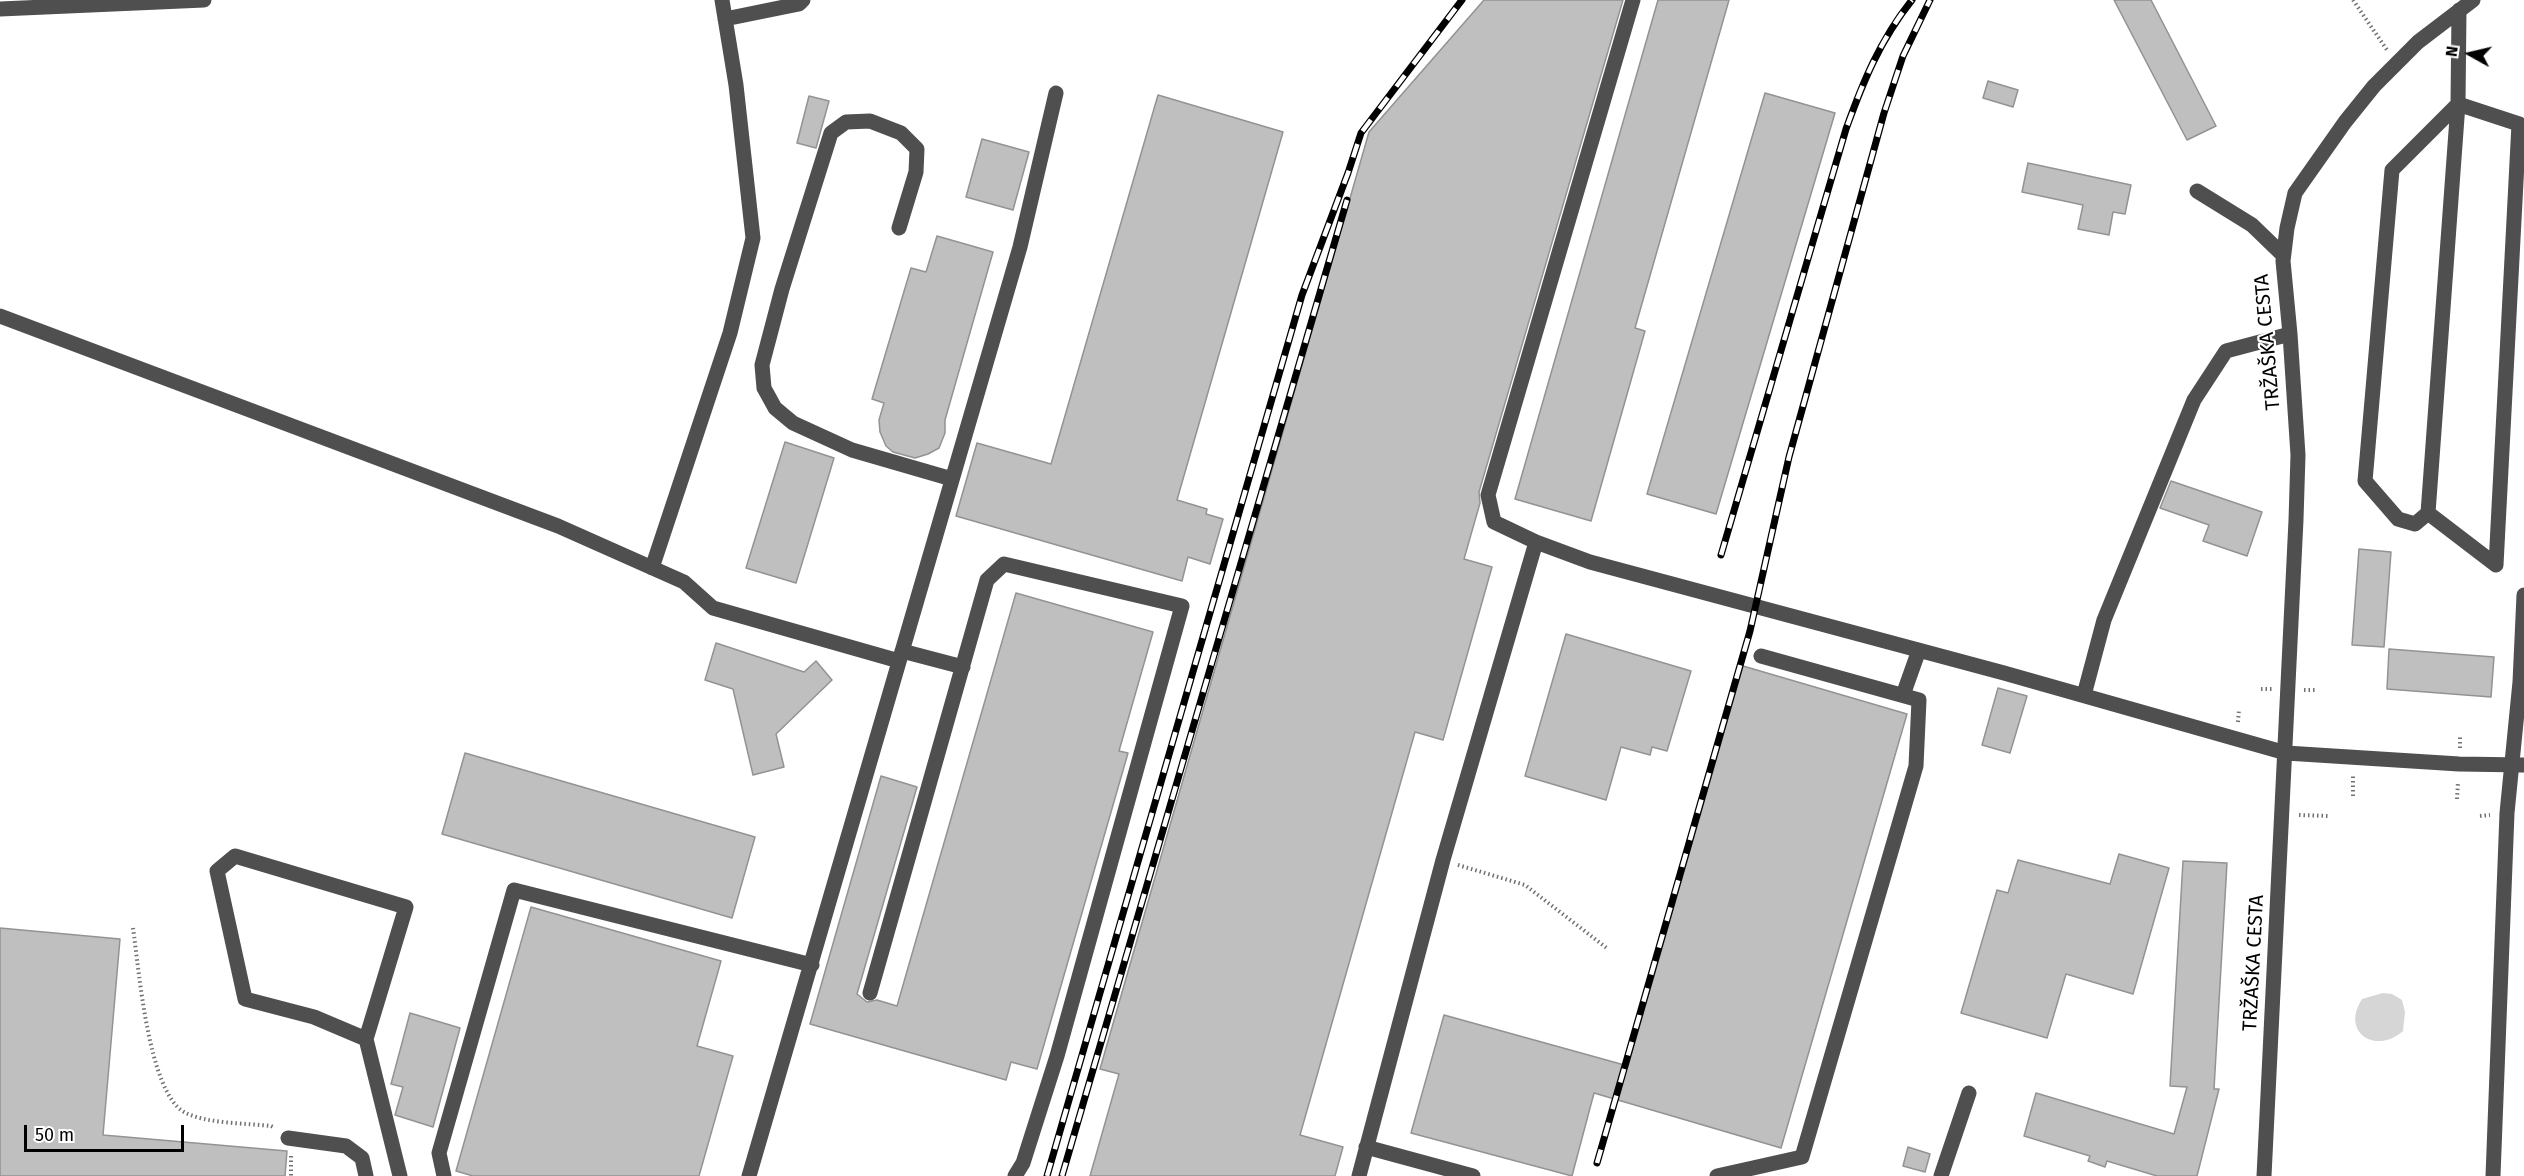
<!DOCTYPE html>
<meta charset="utf-8">
<style>
body{margin:0}
#map{position:relative;width:2524px;height:1176px;overflow:hidden;background:#fff;font-family:"Fira Sans",sans-serif}
canvas{display:block}
.north{position:absolute;left:2440px;top:24px;width:60px;height:60px;-webkit-text-stroke:4px #fff;paint-order:stroke;rotate:278deg;font-size:16px;font-weight:700;line-height:24px;text-align:center;color:#000}
.north::after{content:'';display:block;margin:auto;width:21px;height:27px;background:#000;clip-path:polygon(50% 0,100% 100%,50% 72%,0 100%)}
.scale{position:absolute;left:24px;top:1125px;width:160px;height:27px;box-sizing:border-box;border:3px solid #000;border-top:0;padding-left:8px;font-size:18px;line-height:21px;white-space:nowrap;color:#000;-webkit-text-stroke:4px #fff;paint-order:stroke}
</style>
<div id="map">
<canvas width="2524" height="1176"></canvas>
<div class="north">N</div>
<div class="scale">50 m</div>
</div>
<script>
const c = document.querySelector('canvas').getContext('2d');
c.lineJoin = 'round';
function paint(path, color) { c.fillStyle = color; c.fill(path, 'evenodd'); }
function stroke(path, color, width, dash) { c.strokeStyle = color; c.lineWidth = width; c.lineCap = dash ? 'butt' : 'round'; c.setLineDash(dash || []); c.stroke(path); }
function label(font, color, halo, rows, align = 'center') {
  c.font = font + ' "Fira Sans",sans-serif'; c.lineWidth = 4.5; c.setLineDash([]); c.textBaseline = 'middle'; c.strokeStyle = halo; c.fillStyle = color; for (const [text, x, y, turn = 0] of rows) {
    c.save(); c.translate(x, y); c.rotate((+turn || 0) * Math.PI / 180); c.textAlign = isNaN(turn) ? turn : align; if (halo) c.strokeText(text, 0, 0); c.fillText(text, 0, 0); c.restore();
  }
}
const green = new Path2D(`
 M2383,993L2392,994L2402,1000L2405,1012L2403,1031C2376,1055 2340,1033 2362,999Z`);
const building = new Path2D(`
 M1484,0H1623L1479,492L1480,503L1464,559L1492,567L1443,740L1415,732L1300,1135L1343,1147L1335,1176H1090L1119,1074L1100,1069L1369,132Z
 M1658,0H1729L1635,328L1645,331L1591,521L1515,499Z
 M2114,0H2151L2216,126L2187,140Z
 M1988,81L2018,90L2013,107L1983,98Z
 M1765,93L1835,113L1716,514L1647,494Z
 M1158,95L1283,132L1177,500L1207,509L1206,514L1223,519L1210,564L1188,557L1182,581L956,516L977,443L1051,464Z
 M809,96L829,101L816,148L797,143Z
 M982,139L1029,152L1013,210L966,197Z
 M2028,163L2131,185L2125,214L2113,212L2109,235L2078,229L2083,205L2022,192Z
 M937,236L993,252L945,420V433L939,448L928,454L915,458L893,452L886,446L880,432L879,420L884,403L872,399L911,268L926,272Z
 M785,442L834,458L796,583L746,568Z
 M2171,481L2262,512L2247,556L2203,541L2209,525L2160,508Z
 M2359,549L2391,552L2384,647L2352,645Z
 M1016,593L1153,632L1119,751L1128,753L1037,1069L1011,1062L1006,1080L810,1024L881,776L917,787L857,994L867,1002L877,1000L897,1006Z
 M1566,634L1691,671L1667,751L1652,747L1650,755L1621,747L1606,800L1525,776Z
 M716,643L804,672L816,661L832,680L776,734L784,767L753,775L733,689L705,680Z
 M2389,649L2494,657L2491,697L2387,689Z
 M1743,666L1907,714L1781,1148L1594,1093L1572,1176L1411,1133L1444,1015L1628,1066Z
 M1998,688L2027,696L2010,753L1982,745Z
 M465,753L755,837L732,918L442,834Z
 M2119,854L2169,868L2133,994L2066,974L2047,1038L1961,1013L1997,890L2008,893L2018,860L2110,884Z
 M2183,861L2227,863L2214,1089H2219L2197,1176H2157L2107,1161L2105,1167L2088,1161L2090,1156L2024,1136L2036,1093L2174,1134L2187,1087L2170,1086Z
 M531,907L721,961L697,1046L733,1056L699,1176H473L456,1171Z
 M0,928L120,939L103,1135L287,1151L285,1176H0Z
 M410,1013L460,1028L433,1127L395,1115L403,1087L391,1084Z
 M1908,1147L1930,1154L1925,1172L1903,1166Z`);
const path = new Path2D(`
 M2353,0L2387,50
 M2261,689H2272
 M2304,690H2316
 M2238,722L2239,709
 M2460,748V737
 M2353,796V775
 M2457,799L2458,782
 M2299,815L2328,816
 M2480,816L2490,815
 M1458,865L1525,885L1608,949
 M133,928C139,969 148,1091 184,1112C206,1124 246,1123 271,1126L275,1128
 M291,1156V1176`);
const minor = new Path2D(`
 M0,9L204,0
 M725,19L799,4L803,0
 M2458,104L2392,170L2365,481L2398,519L2415,524L2428,513L2458,104L2459,10
 M2197,191L2252,225L2283,255
 M899,228L916,172L917,149L901,133L870,121L846,122L831,133L782,289L762,365L764,388L775,408L793,423L852,450L952,479
 M0,316L558,526L684,582L713,608L899,661
 M2428,513L2496,565L2519,124L2458,104
 M1536,542L1590,562L2004,673L2286,753L2459,764L2524,765
 M652,568L730,333L753,238L736,85L722,0
 M902,651L963,667
 M1903,695L1919,650
 M2084,695L2104,620L2194,400L2226,351L2290,334
 M870,993L987,580L1004,564L1182,606L1057,1056L1023,1163L1015,1176
 M366,1039L314,1017L245,999L217,871L235,856L406,907L366,1039L400,1176
 M288,1138L346,1146L362,1158L366,1176
 M1366,1147L1473,1176
 M444,1176L439,1153L514,890L812,965
 M749,1176L1020,247L1056,93
 M1359,1176L1443,860L1536,542L1494,522L1488,495L1633,0
 M1717,1176L1802,1157L1916,766L1919,700L1761,656
 M1941,1176L1969,1093
 M2264,1176L2296,520L2298,455L2290,334L2283,261L2287,228L2295,193L2345,122L2374,86L2418,42L2473,0
 M2493,1176L2507,813L2520,682L2524,595`);
const rail = new Path2D(`
 M1721,555L1846,129C1863,82 1880,40 1912,0
 M1597,1163L1750,631L1789,457L1884,113L1903,56L1930,0
 M1047,1176L1302,295L1348,173L1361,133L1462,0
 M1062,1176L1347,200`);
const streetNames = [
 ["TRŽAŠKA CESTA",2268,342,-95],
 ["TRŽAŠKA CESTA",2254,963,-87]
];
paint(green, '#d6d6d6');
paint(building, '#bfbfbf');
stroke(building, '#939393', 1.5);
stroke(path, '#717171', 4, [1.5, 3]);
stroke(minor, '#4f4f4f', 15);
stroke(rail, '#000', 7);
stroke(rail, '#fff', 4.5, [14]);
label('20px', '#000', '#fff', streetNames);
</script>
